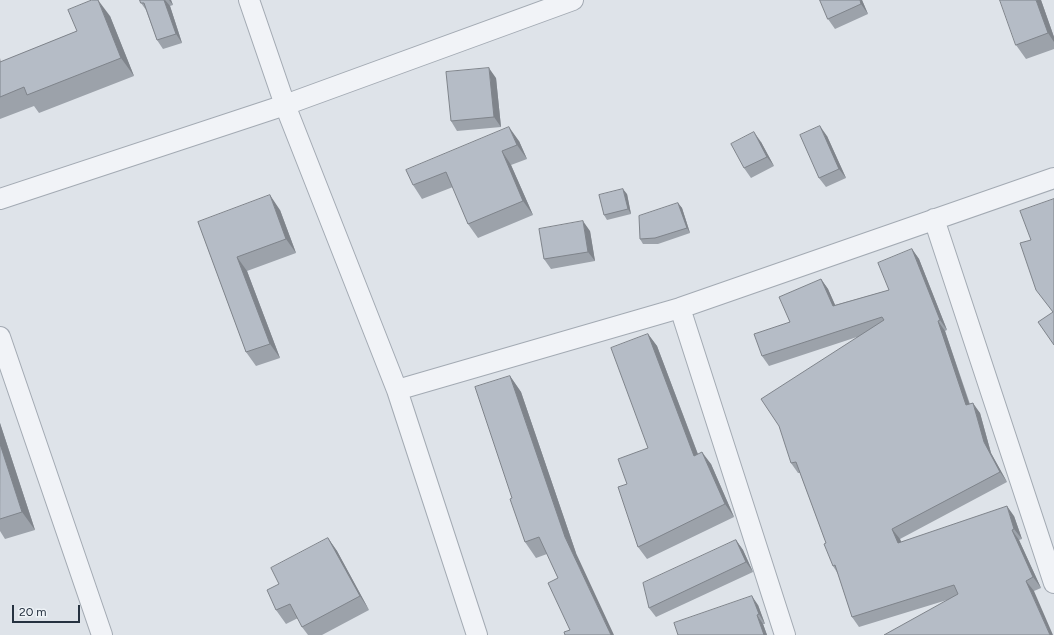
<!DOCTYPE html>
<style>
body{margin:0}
#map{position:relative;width:1054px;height:635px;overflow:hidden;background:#dee3e9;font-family:Figtree,sans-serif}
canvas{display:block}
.scale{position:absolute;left:12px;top:605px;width:68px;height:18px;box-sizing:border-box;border:2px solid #263240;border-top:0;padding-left:5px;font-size:12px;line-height:14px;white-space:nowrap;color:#263240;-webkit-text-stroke:3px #edf2f6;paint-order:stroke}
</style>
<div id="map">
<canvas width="1054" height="635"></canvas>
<div class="scale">20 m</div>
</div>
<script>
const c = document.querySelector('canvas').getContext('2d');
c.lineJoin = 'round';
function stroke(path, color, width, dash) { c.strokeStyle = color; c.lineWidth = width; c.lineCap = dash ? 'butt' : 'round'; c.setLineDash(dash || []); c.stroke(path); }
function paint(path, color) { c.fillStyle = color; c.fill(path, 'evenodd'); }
const minor = new Path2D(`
 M249,0L285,105L397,390L477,635
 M0,199L285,105L573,0
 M934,219L1054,583
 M680,308L785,635
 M0,337L102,635
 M397,390L680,308L1054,178`);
const wall = new Path2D(`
 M140,0H171L173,5L170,6L182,43L163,49L157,40L146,10L141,3Z
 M820,0H862L868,14L835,29L828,19Z
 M1041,0L1054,37V49L1026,59L1016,45Z
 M110,16L134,76L39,113L34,106L0,119V58L1,62L77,31Z
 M496,78L501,127L457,131L451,121Z
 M827,136L846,178L826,187L819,178Z
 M519,141L527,159L511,165L533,215L478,238L468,224L453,187L422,199L413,185Z
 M761,142L774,166L751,178L744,168Z
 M627,194L631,214L607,220L604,215Z
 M678,203L682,208L690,233L658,244H643L640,239Z
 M280,210L296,253L247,271L280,358L256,366L246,352L198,222Z
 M590,231L595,261L551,269L544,259Z
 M912,249L919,259L947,330L945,331L970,404L980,413L991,453L1007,482L900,539L901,542L1014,516L1022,539L1019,540L1041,588L1034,591L947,600L859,627L852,617L838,574L833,566L826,543L800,473H798L791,463L857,337L769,366L762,356L790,322L821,279L828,289L835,305L889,290Z
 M648,334L657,346L698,454L711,464L734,517L647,559L638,547L627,484L648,448Z
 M510,376L521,392L576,553L570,630L558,578L547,554L536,558L525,542L512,498Z
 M0,423L35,530L5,539L0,531Z
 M328,538L337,551L369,610L322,635H308L302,627L298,618L286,624L276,610L279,584Z
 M736,540L743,550L753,572L656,617L649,608Z
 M758,605L765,624H763L767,635H678Z`);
const shadedWall = new Path2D(`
 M98,0L110,16L134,76L121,58Z
 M164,0H165L170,6L182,43L176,34Z
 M169,0H171L173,5Z
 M860,0H862L868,14L861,4Z
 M1036,0H1041L1054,37V42L1048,33Z
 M489,68L496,78L501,127L494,117Z
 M820,126L827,136L846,178L839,169Z
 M509,127L519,141L527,159L517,145Z
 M754,132L761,142L774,166L767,157Z
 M502,151L511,165L533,215L523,201Z
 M623,189L627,194L631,214L628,209Z
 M270,195L280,210L296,253L286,239Z
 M678,203L682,208L690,233L687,228Z
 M583,221L590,231L595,261L588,252Z
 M912,249L919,259L947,330L940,320Z
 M237,257L247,271L280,358L270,344Z
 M821,279L828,289L840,316L833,306Z
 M938,321L945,331L973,415L966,405Z
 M648,334L657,346L703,468L694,456Z
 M510,376L521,392L576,553L614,635H611L565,537Z
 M973,403L980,413L991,453L1007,482L1000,472L984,442Z
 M0,423L35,530L22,512L0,444Z
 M702,452L711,464L734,517L725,504Z
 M1007,506L1014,516L1022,539L1014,529Z
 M892,529L900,539L906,553L898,543Z
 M1012,530L1019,540L1041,588L1033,577Z
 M328,538L337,551L369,610L360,596Z
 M736,540L743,550L753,572L746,562Z
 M1026,581L1034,591L1053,635H1050Z
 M752,596L758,605L765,624L759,614Z
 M757,615L763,624L767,635H764Z`);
const building = new Path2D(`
 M92,0H98L121,58L27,95L24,87L0,97V62L77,31L68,10Z
 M140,0H164L176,34L157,40L144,3H141Z
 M820,0H860L861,4L828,19Z
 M1000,0H1036L1048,33L1016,45Z
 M489,68L494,117L451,121L446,72Z
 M820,126L839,169L819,178L800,135Z
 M509,127L517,145L502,151L523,201L468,224L446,172L413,185L406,170Z
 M754,132L767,157L744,168L731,144Z
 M623,189L628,209L604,215L599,195Z
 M270,195L286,239L237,257L270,344L246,352L198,222Z
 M1054,199V345L1038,322L1053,312L1036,290L1020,243L1031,240L1020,211Z
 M678,203L687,228L655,238L640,239L639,216Z
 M583,221L588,252L544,259L539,229Z
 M912,249L940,320L938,321L966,405L973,403L984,442L1000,472L892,529L898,543L1007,506L1014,529L1012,530L1033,577L1026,581L1050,635H884L958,594L954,585L852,617L835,565L833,566L824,544L826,543L796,462L791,463L779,426L761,399L884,320L882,317L762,356L754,334L790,322L779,297L821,279L833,306L889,290L878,263Z
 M648,334L694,456L702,452L725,504L638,547L618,487L627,484L618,459L648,448L611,348Z
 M510,376L565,537L611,635H565L564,632L570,630L548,583L558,578L539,537L525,542L510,499L512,498L475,387Z
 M0,444L22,512L0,519Z
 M328,538L360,596L302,627L290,604L276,610L267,590L279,584L271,568Z
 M736,540L746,562L649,608L643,583Z
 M752,596L759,614L757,615L764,635H678L674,623Z`);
stroke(minor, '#a3aab3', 22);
stroke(minor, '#f1f3f7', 20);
paint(wall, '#9ca2aa');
paint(shadedWall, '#7f848b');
paint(building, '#b5bcc6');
stroke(building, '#7f848b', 1);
</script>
